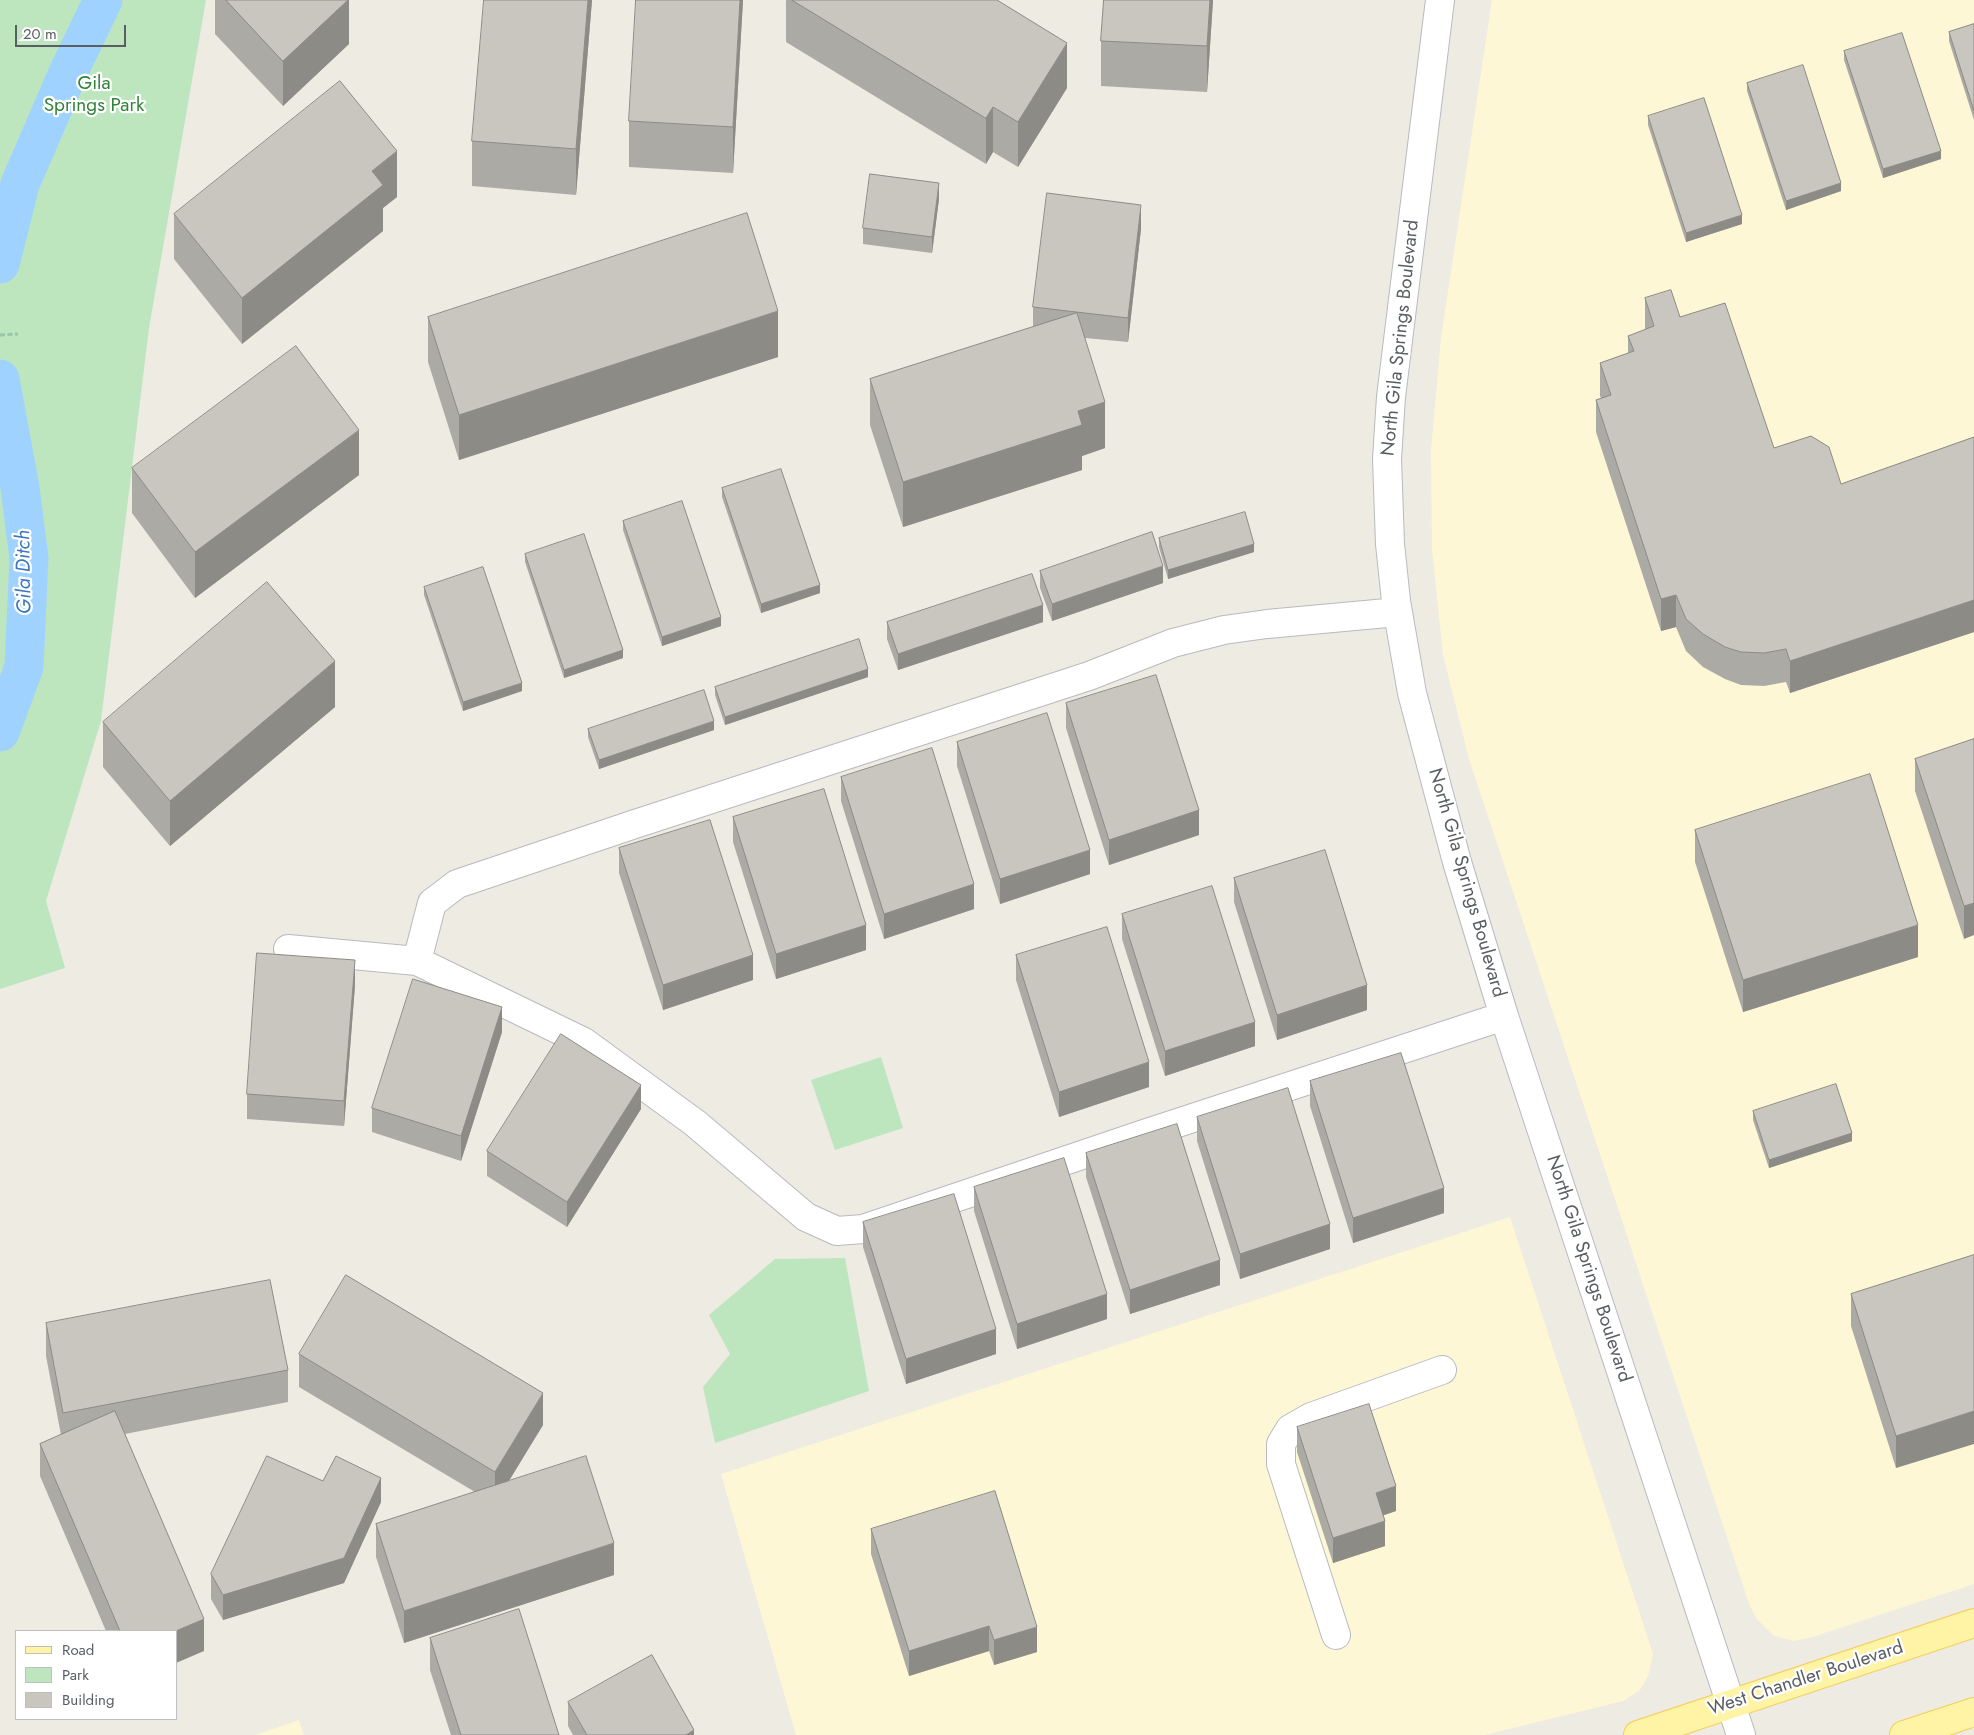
<!DOCTYPE html>
<style>
body{margin:0}
#map{position:relative;width:1974px;height:1735px;overflow:hidden;background:#edebe2;font-family:Jost,sans-serif}
canvas{display:block}
.legend{position:absolute;left:15px;top:1630px;width:162px;height:90px;box-sizing:border-box;background:#fff;border:1px solid #bdbfc1;margin:0;padding:6px 9px;list-style:none;font-size:15px;color:#5a5e63}
.legend li{display:flex;align-items:center;gap:10px;height:25px}
.legend b{width:25px;border:1px solid #bdbfc1}
.scale{position:absolute;left:15px;top:25px;width:111px;height:22px;box-sizing:border-box;border:2px solid #5a5e63;border-top:0;padding-left:6px;font-size:15px;line-height:18px;white-space:nowrap;color:#5a5e63;-webkit-text-stroke:4px #fff;paint-order:stroke}
</style>
<div id="map">
<canvas width="1974" height="1735"></canvas>
<ul class="legend">
<li><b style="height:6px;background:#fff4a5"></b>Road</li>
<li><b style="height:14px;background:#bde6bf"></b>Park</li>
<li><b style="height:14px;background:#c8c6bf"></b>Building</li>
</ul>
<div class="scale">20 m</div>
</div>
<script>
const c = document.querySelector('canvas').getContext('2d');
c.lineJoin = 'round';
function paint(path, color) { c.fillStyle = color; c.fill(path, 'evenodd'); }
function stroke(path, color, width, dash) { c.strokeStyle = color; c.lineWidth = width; c.lineCap = dash ? 'butt' : 'round'; c.setLineDash(dash || []); c.stroke(path); }
function label(font, color, halo, rows, align = 'center') {
  c.font = font + ' Jost,sans-serif'; c.lineWidth = 4.5; c.setLineDash([]); c.textBaseline = 'middle'; c.strokeStyle = halo; c.fillStyle = color; for (const [text, x, y, turn = 0] of rows) {
    c.save(); c.translate(x, y); c.rotate((+turn || 0) * Math.PI / 180); c.textAlign = isNaN(turn) ? turn : align; if (halo) c.strokeText(text, 0, 0); c.fillText(text, 0, 0); c.restore();
  }
}
const commercial = new Path2D(`
 M1492,0H1974V1584L1809,1638L1793,1641L1773,1635L1756,1618L1749,1604L1469,759L1443,655L1432,549L1431,450L1441,338Z
 M1510,1217L1653,1654L1648,1676L1640,1690L1623,1701L1485,1735H796L721,1474Z
 M299,1720L304,1735H255Z`);
const green = new Path2D(`
 M0,0H206L149,328L101,721L46,901L65,968L0,989Z
 M881,1057L903,1128L835,1150L811,1080Z
 M845,1258L869,1391L715,1443L703,1387L730,1354L709,1315L775,1259Z`);
const canal = new Path2D(`
 M0,264L20,184L68,73L103,0
 M0,379L20,488L29,558L24,667L0,732`);
const path = new Path2D(`
 M0,335L18,334`);
const minor = new Path2D(`
 M1440,0L1391,397L1387,459L1390,544L1396,601L1412,693L1457,862L1504,1016L1741,1735
 M1398,612L1267,624L1224,630L1173,643L1089,676L635,824L457,884L432,903L417,961L584,1042L695,1123L806,1217L837,1231L863,1229L1147,1133L1504,1016
 M288,949L417,961
 M1336,1635L1281,1464V1444L1290,1429L1311,1417L1442,1370`);
const major = new Path2D(`
 M1638,1735L1974,1623
 M1904,1735L1974,1712`);
const wall = new Path2D(`
 M215,0H349V44L283,106L215,34Z
 M592,0L576,195L472,186V141Z
 M743,0L733,173L629,167V121Z
 M786,0H997L1067,88L1018,167L993,152L986,164L786,42Z
 M1104,0H1213L1207,92L1101,86V41Z
 M1974,24V120L1949,41V32Z
 M1844,51L1941,159L1883,178L1844,60Z
 M1747,83L1841,191L1786,210L1747,91Z
 M1648,116L1742,224L1686,242L1648,125Z
 M397,197L383,208V231L242,344L174,259V214Z
 M939,199L932,253L863,244V228Z
 M1141,229L1128,342L1085,338L1105,448L1082,456V470L903,527L870,425V379L1033,327V307Z
 M1645,298L1680,317L1774,448L1841,484L1974,437V632L1790,693L1786,682L1764,686L1741,685L1725,679L1703,667L1686,651L1676,627L1661,631L1596,432V400L1601,398L1600,396V363L1628,353V336L1645,330Z
 M428,317L778,357L459,460L428,362Z
 M132,468L359,475L195,598L132,513Z
 M722,488L820,593L761,613L722,497Z
 M623,521L721,626L662,646L623,530Z
 M1159,538L1254,552L1168,579L1159,547Z
 M525,554L623,658L564,678L525,562Z
 M1040,571L1163,583L1052,621L1040,588Z
 M424,587L522,691L463,711L424,595Z
 M887,622H1043L898,670L887,639Z
 M868,677L725,725L715,695V687Z
 M1066,703L1199,835L1109,865L1066,728Z
 M335,707L170,846L103,767V722Z
 M588,729L714,730L599,769L588,737Z
 M1974,739L1964,939L1915,791V759Z
 M957,742L1090,874L1000,904L957,766Z
 M841,777L974,909L884,939L841,801Z
 M733,817L866,950L776,979L733,842Z
 M1695,830L1918,957L1743,1012L1695,862Z
 M619,848L753,980L663,1010L619,873Z
 M1234,878L1367,1010L1277,1040L1234,902Z
 M1122,914L1255,1046L1165,1076L1122,939Z
 M1016,955L1149,1087L1059,1117L1016,980Z
 M355,985L344,1126L247,1119V1094Z
 M502,1032L461,1161L372,1132V1108Z
 M1310,1081L1444,1213L1353,1243L1310,1106Z
 M641,1109L567,1227L487,1176V1151Z
 M1753,1111L1852,1141L1769,1168L1753,1120Z
 M1197,1117L1330,1249L1240,1279L1197,1141Z
 M1086,1153L1220,1285L1130,1314L1086,1177Z
 M974,1187L1107,1319L1017,1349L974,1211Z
 M863,1222L996,1354L906,1384L863,1247Z
 M1974,1255L1896,1468L1851,1326V1294Z
 M46,1323L288,1370V1402L125,1434L204,1651L176,1631H106L40,1476V1444L61,1435L46,1356Z
 M299,1354L543,1425L508,1481L614,1575L404,1643L376,1557V1524L475,1492L299,1387Z
 M1297,1427L1396,1511L1383,1515L1385,1546L1333,1563L1297,1452Z
 M323,1481L381,1502L344,1583L223,1620L211,1599V1574Z
 M871,1529L1037,1652L994,1665L989,1651L909,1676L871,1554Z
 M430,1638L559,1735H451L430,1670Z
 M568,1702L694,1735H573L568,1726Z`);
const shadedWall = new Path2D(`
 M348,0H349V44L283,106V61Z
 M588,0H592L576,195V149Z
 M740,0H743L733,173V127Z
 M1210,0H1213L1207,92V46Z
 M1067,43V88L1018,167V122Z
 M993,107V152L986,164V118Z
 M397,151V197L383,208V231L242,344V298L372,171Z
 M1941,151V159L1883,178V169Z
 M939,183V199L932,253V237Z
 M1841,183V191L1786,210V201Z
 M1141,205V229L1128,342V318Z
 M1742,215V224L1686,242V233Z
 M778,311V357L459,460V415Z
 M1105,402V448L1082,456V470L903,527V482L1078,411Z
 M359,430V475L195,598V552Z
 M1254,544V552L1168,579V570Z
 M1163,566V583L1052,621V604Z
 M820,585V593L761,613V604Z
 M1676,595V627L1661,631V599Z
 M1974,600V632L1790,693V661Z
 M1043,605V622L898,670V654Z
 M721,617V626L662,646V637Z
 M623,650V658L564,678V670Z
 M335,661V707L170,846V801Z
 M868,669V677L725,725V717Z
 M522,683V691L463,711V702Z
 M714,721V730L599,769V760Z
 M1199,810V835L1109,865V840Z
 M1090,850V874L1000,904V879Z
 M974,884V909L884,939V914Z
 M1974,903V935L1964,939V906Z
 M866,925V950L776,979V954Z
 M1918,925V957L1743,1012V980Z
 M753,955V980L663,1010V985Z
 M355,960V985L344,1126V1101Z
 M1367,985V1010L1277,1040V1015Z
 M502,1007V1032L461,1161V1136Z
 M1255,1022V1046L1165,1076V1051Z
 M1149,1062V1087L1059,1117V1092Z
 M641,1085V1109L567,1227V1202Z
 M1852,1133V1141L1769,1168V1160Z
 M1444,1188V1213L1353,1243V1218Z
 M1330,1224V1249L1240,1279V1254Z
 M1220,1260V1285L1130,1314V1290Z
 M1107,1294V1319L1017,1349V1324Z
 M996,1329V1354L906,1384V1359Z
 M543,1393V1425L495,1504V1472Z
 M1974,1411V1444L1896,1468V1436Z
 M381,1478V1502L344,1583L223,1620V1595Z
 M1396,1486V1511L1376,1518V1493Z
 M1385,1521V1546L1333,1563V1538Z
 M614,1543V1575L404,1643V1611Z
 M204,1619V1651L176,1663V1631Z
 M989,1626V1651L909,1676V1651Z
 M1037,1627V1652L994,1665V1640Z
 M694,1730V1735H686Z`);
const building = new Path2D(`
 M226,0H348L283,61Z
 M484,0H588L576,149L472,141Z
 M636,0H740L733,127L629,121Z
 M792,0H997L1067,43L1018,122L993,107L986,118Z
 M1104,0H1210L1207,46L1101,41Z
 M1974,24V111L1949,32Z
 M1902,33L1941,151L1883,169L1844,51Z
 M1803,65L1841,183L1786,201L1747,83Z
 M340,81L397,151L372,171L383,185L242,298L174,214Z
 M1704,98L1742,215L1686,233L1648,116Z
 M870,174L939,183L932,237L863,228Z
 M1047,193L1141,205L1128,318L1033,307Z
 M747,213L778,311L459,415L428,317Z
 M1671,290L1680,317L1725,303L1774,448L1811,436L1829,447L1841,484L1974,437V600L1790,661L1786,649L1764,653L1741,652L1725,647L1703,634L1686,619L1676,595L1661,599L1596,400L1611,395L1600,363L1634,351L1628,336L1654,326L1645,298Z
 M1077,313L1105,402L1078,411L1082,425L903,482L870,379Z
 M296,346L359,430L195,552L132,468Z
 M781,469L820,585L761,604L722,488Z
 M682,501L721,617L662,637L623,521Z
 M1245,512L1254,544L1168,570L1159,538Z
 M1152,532L1163,566L1052,604L1040,571Z
 M584,534L623,650L564,670L525,554Z
 M483,567L522,683L463,702L424,587Z
 M1032,574L1043,605L898,654L887,622Z
 M267,582L335,661L170,801L103,722Z
 M859,639L868,669L725,717L715,687Z
 M1156,675L1199,810L1109,840L1066,703Z
 M704,690L714,721L599,760L588,729Z
 M1047,713L1090,850L1000,879L957,742Z
 M1974,739V903L1964,906L1915,759Z
 M932,748L974,884L884,914L841,777Z
 M1870,774L1918,925L1743,980L1695,830Z
 M824,789L866,925L776,954L733,817Z
 M710,820L753,955L663,985L619,848Z
 M1325,850L1367,985L1277,1015L1234,878Z
 M1212,886L1255,1022L1165,1051L1122,914Z
 M1107,927L1149,1062L1059,1092L1016,955Z
 M257,953L355,960L344,1101L247,1094Z
 M413,979L502,1007L461,1136L372,1108Z
 M561,1034L641,1085L567,1202L487,1151Z
 M1401,1053L1444,1188L1353,1218L1310,1081Z
 M1836,1084L1852,1133L1769,1160L1753,1111Z
 M1288,1088L1330,1224L1240,1254L1197,1117Z
 M1177,1124L1220,1260L1130,1290L1086,1153Z
 M1064,1158L1107,1294L1017,1324L974,1187Z
 M954,1194L996,1329L906,1359L863,1222Z
 M1974,1255V1411L1896,1436L1851,1294Z
 M346,1275L543,1393L495,1472L299,1354Z
 M270,1280L288,1370L63,1413L46,1323Z
 M1369,1404L1396,1486L1376,1493L1385,1521L1333,1538L1297,1427Z
 M115,1411L204,1619L176,1631H120L40,1444Z
 M267,1456L323,1481L336,1456L381,1478L344,1558L223,1595L211,1574Z
 M586,1456L614,1543L404,1611L376,1524Z
 M995,1491L1037,1627L994,1640L989,1626L909,1651L871,1529Z
 M519,1609L559,1735H461L430,1638Z
 M652,1655L694,1730L686,1735H587L568,1702Z`);
const parkNames = [
 ["Gila",94,84],
 ["Springs Park",94,106]
];
const streetNames = [
 ["North Gila Springs Boulevard",1401,338,-84],
 ["North Gila Springs Boulevard",1466,883,74],
 ["North Gila Springs Boulevard",1588,1269,72],
 ["West Chandler Boulevard",1806,1679,-18]
];
const waterNames = [
 ["Gila Ditch",25,572,-91]
];
paint(commercial, '#fef7d6');
paint(green, '#bde6bf');
stroke(canal, '#a0d2ff', 39);
stroke(minor, '#b7babf', 30);
stroke(major, '#f4ce54', 30);
stroke(path, '#96c7a6', 3, [5, 2.5]);
stroke(minor, '#fff', 28);
stroke(major, '#fff4a5', 28);
paint(wall, '#acaaa4');
paint(shadedWall, '#8c8b86');
paint(building, '#c8c6bf');
stroke(building, '#8c8b86', 1);
label('19px', '#328239', '#fff', parkNames);
label('19px', '#5a5e63', '#fff', streetNames);
label('italic 20px', '#3e76bc', '#fff', waterNames);
</script>
